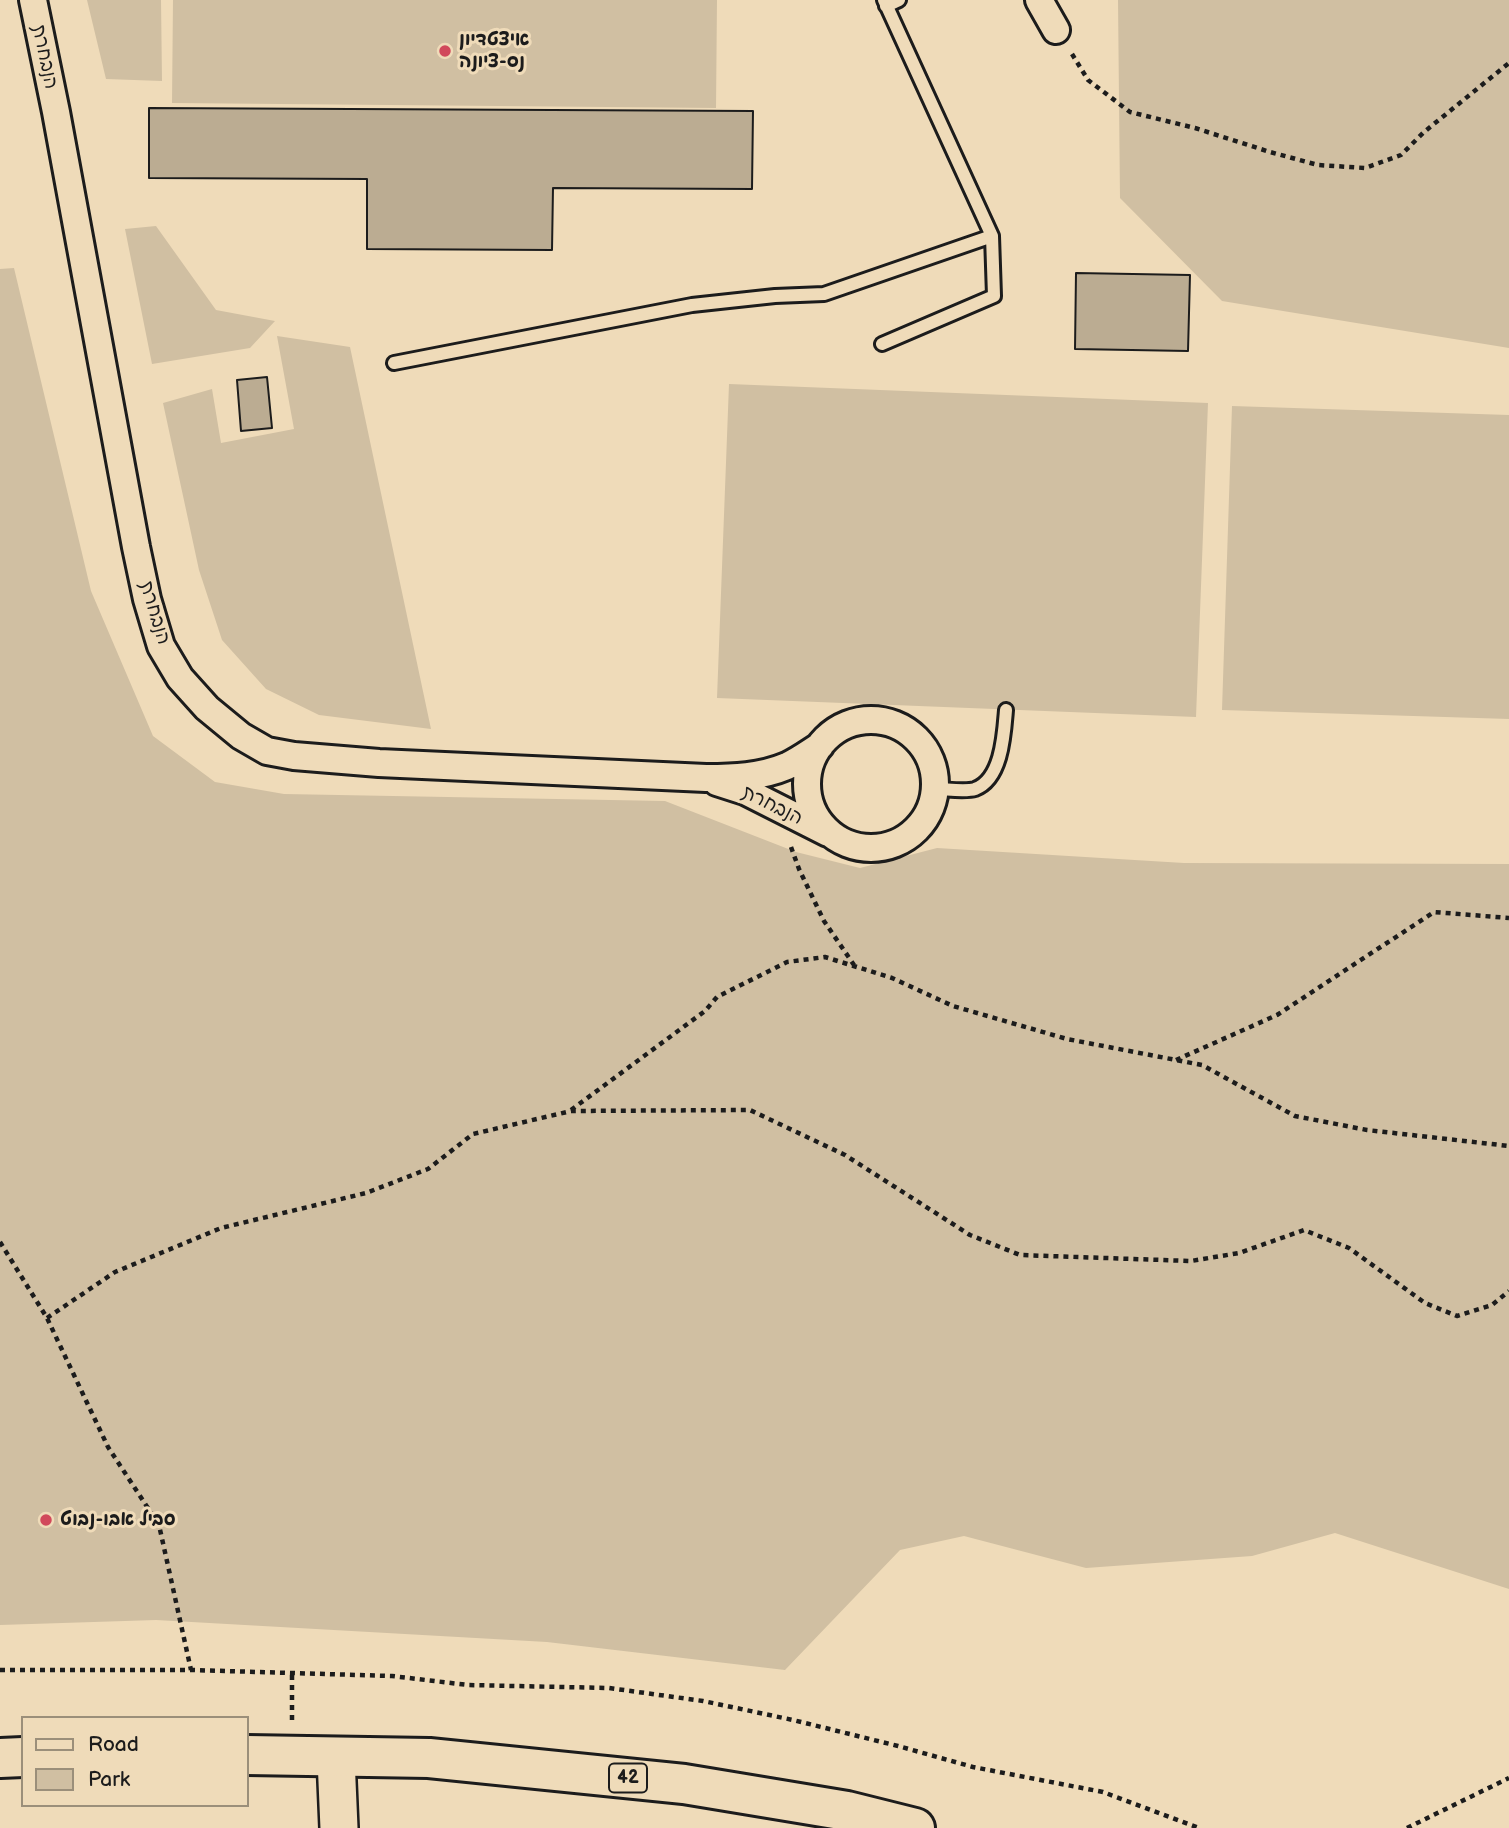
<!DOCTYPE html>
<meta charset="utf-8">
<style>
body{margin:0}
#map{position:relative;width:1509px;height:1828px;overflow:hidden;background:#efdbb9;font-family:"Balsamiq Sans",sans-serif}
canvas{display:block}
.legend{position:absolute;left:21px;top:1716px;width:228px;height:91px;box-sizing:border-box;background:#efdbb9;border:2px solid #9b8f7a;margin:0;padding:9px 12px;list-style:none;font-size:21px;color:#1c1c1c}
.legend li{display:flex;align-items:center;gap:14px;height:35px}
.legend b{width:35px;border:2px solid #9b8f7a}
</style>
<div id="map">
<canvas width="1509" height="1828"></canvas>
<ul class="legend">
<li><b style="height:9px;background:#efdbb9"></b>Road</li>
<li><b style="height:19px;background:#d0bfa2"></b>Park</li>
</ul>
</div>
<script>
const c = document.querySelector('canvas').getContext('2d');
c.lineJoin = 'round';
function paint(path, color) { c.fillStyle = color; c.fill(path, 'evenodd'); }
function stroke(path, color, width, dash) { c.strokeStyle = color; c.lineWidth = width; c.lineCap = dash ? 'butt' : 'round'; c.setLineDash(dash || []); c.stroke(path); }
function label(font, color, halo, rows, align = 'center') {
  c.font = font + ' "Balsamiq Sans","Playpen Sans Hebrew",sans-serif'; c.lineWidth = 6; c.setLineDash([]); c.textBaseline = 'middle'; c.strokeStyle = halo; c.fillStyle = color; for (const [text, x, y, turn = 0] of rows) {
    c.save(); c.translate(x, y); c.rotate((+turn || 0) * Math.PI / 180); c.textAlign = isNaN(turn) ? turn : align; if (halo) c.strokeText(text, 0, 0); c.fillText(text, 0, 0); c.restore();
  }
}
const green = new Path2D(`
 M87,0H161L162,81L106,79Z
 M173,0H717L716,108L172,103Z
 M1118,0H1509V348L1222,301L1120,198Z
 M156,226L216,310L275,321L250,348L152,364L125,229Z
 M14,268L91,591L153,736L215,782L284,794L665,801L796,852L860,868L937,848L1184,863L1509,864V1589L1335,1533L1252,1556L1086,1568L964,1536L900,1550L785,1670L547,1642L156,1620L0,1625V269Z
 M277,336L350,347L431,729L319,715L266,689L222,640L199,570L163,403L212,389L221,443L294,429Z
 M729,384L1208,403L1196,717L717,698Z
 M1232,406L1509,415V719L1222,710Z`);
const building = new Path2D(`
 M149,108L753,111L752,189L553,188L552,250L367,249V179L149,178Z
 M1076,273L1190,275L1188,351L1075,349Z
 M267,377L272,428L241,431L237,380Z`);
const path = new Path2D(`
 M1072,54L1088,80L1130,112L1195,128L1270,152L1318,165L1365,168L1401,155L1424,132L1509,63
 M791,847L799,869L824,921L854,965
 M1176,1060L1277,1015L1434,912L1509,918
 M571,1110L705,1011L717,997L787,962L825,957L892,978L953,1006L1067,1039L1202,1065L1295,1116L1367,1130L1509,1146
 M0,1242L47,1318L108,1447L159,1525L191,1670
 M47,1318L115,1272L221,1228L366,1193L428,1169L473,1134L571,1111L750,1110L845,1155L970,1235L1020,1255L1191,1261L1239,1253L1304,1230L1349,1248L1425,1303L1457,1316L1492,1305L1509,1291
 M0,1670H191L392,1676L468,1685L609,1688L703,1701L793,1720L898,1746L973,1767L1103,1792L1199,1828
 M292,1720V1673
 M1407,1828L1509,1778`);
const lane = new Path2D(`
 M886,6L899,0
 M882,344L994,296L992,236
 M394,363L692,305L775,296L824,294L992,236L884,0
 M935,789C946,789 966,792 975,789C1002,779 1004,734 1006,710`);
const street = new Path2D(`
 M33,0L56,112L136,547L147,599L161,646L180,678L207,708L241,736L267,751L294,756L379,763L706,778C733,778 761,777 787,766C798,761 809,753 820,746
 M1039,0L1056,30
 M807 784a64 64 0 1 1 128 0a64 64 0 1 1-128 0Z
 M717,782L745,791L828,833`);
const secondary = new Path2D(`
 M336,1758L339,1828`);
const highway = new Path2D(`
 M247,1755L429,1758L684,1784L847,1811L915,1828
 M0,1758L23,1757`);
const markers = [
 [445,51,7,"#d1495b"],
 [46,1520,7,"#d1495b"]
];
const shields = [
 [628,1778,38]
];
const shieldNames = [
 ["42",628,1778]
];
const poiNames = [
 ["איצטדיון",459,40],
 ["נס-ציונה",459,62],
 ["סביל אבו-נבוט",60,1520]
];
const streetNames = [
 ["הנבחרת",44,57,78],
 ["הנבחרת",154,613,73],
 ["הנבחרת",772,806,26]
];
paint(green, '#d0bfa2');
paint(building, '#bbac92');
stroke(building, '#1c1c1c', 2);
stroke(lane, '#1c1c1c', 18);
stroke(street, '#1c1c1c', 32);
stroke(secondary, '#1c1c1c', 42);
stroke(highway, '#1c1c1c', 44);
stroke(path, '#1c1c1c', 4.5, [5, 5]);
stroke(lane, '#efdbb9', 12);
stroke(street, '#efdbb9', 26);
stroke(secondary, '#efdbb9', 37);
stroke(highway, '#efdbb9', 38);
for (const [x, y, r, color] of markers) { const dot = new Path2D(); dot.arc(x, y, r, 0, 2 * Math.PI); c.fillStyle = color; c.fill(dot); stroke(dot, '#efdbb9', 2.5); }
for (const [x, y, w] of shields) { const box = new Path2D(); box.roundRect(x - w / 2, y - 14.5, w, 29, 5); c.fillStyle = '#efdbb9'; c.fill(box); stroke(box, '#1c1c1c', 2); }
label('bold 18px', '#1c1c1c', null, shieldNames);
label('bold 19px', '#1c1c1c', '#efdbb9', poiNames, 'left');
label('19px', '#1c1c1c', '#efdbb9', streetNames);
</script>
